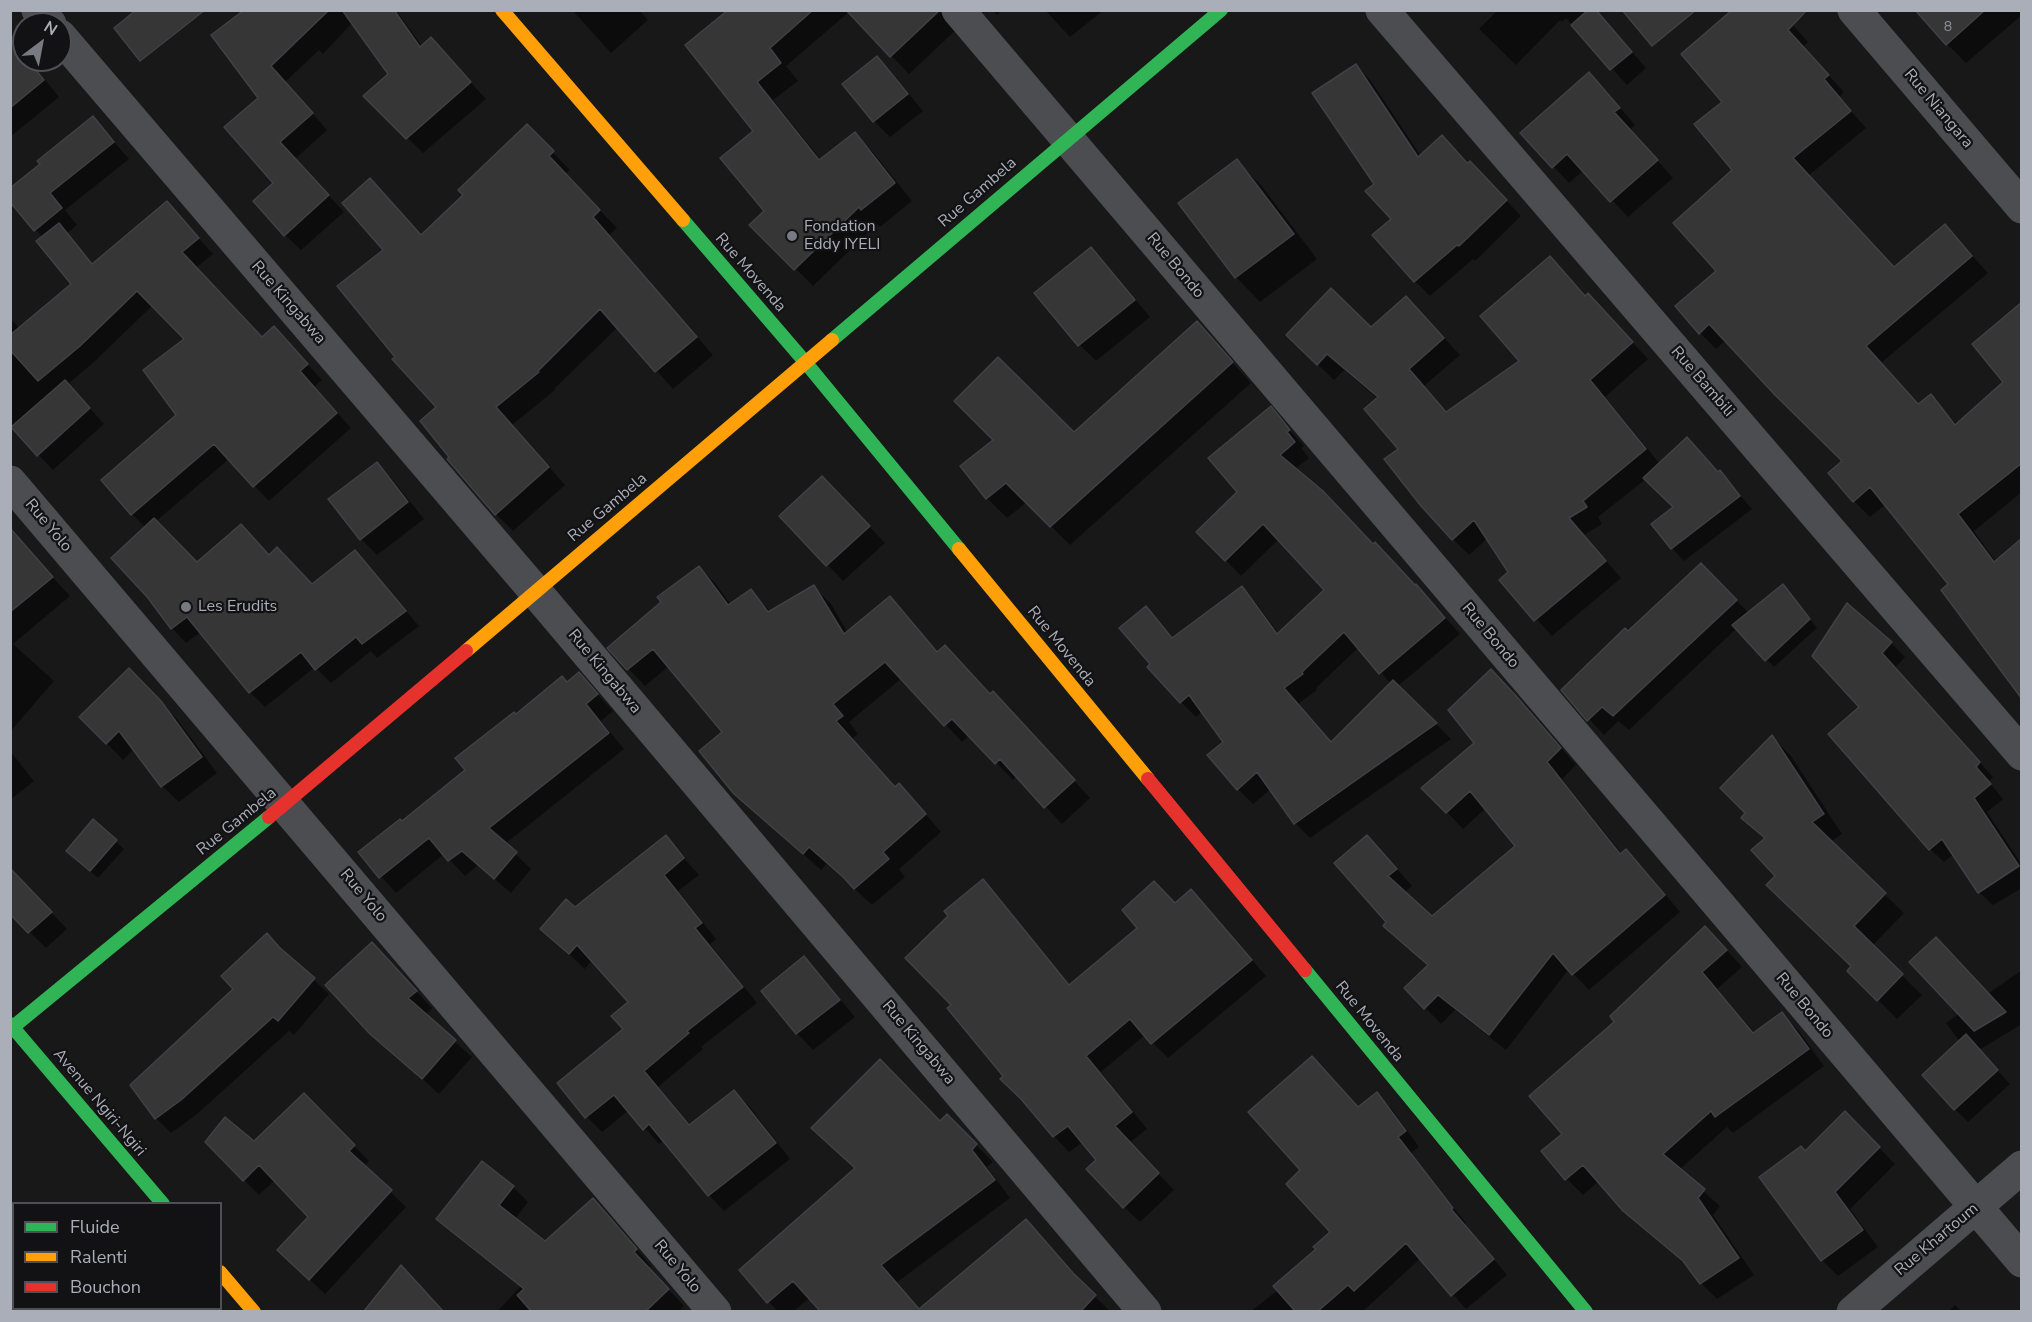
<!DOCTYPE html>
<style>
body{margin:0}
#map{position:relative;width:2032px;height:1322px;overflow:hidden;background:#181818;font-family:"Nunito Sans",sans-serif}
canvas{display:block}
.frame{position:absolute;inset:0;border:12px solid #aaaeb8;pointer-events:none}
.legend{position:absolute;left:12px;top:1202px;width:210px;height:108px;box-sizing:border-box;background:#121214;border:2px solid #4f5056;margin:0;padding:8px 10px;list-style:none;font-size:18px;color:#aaaeb8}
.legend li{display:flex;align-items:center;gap:12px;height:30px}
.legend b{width:30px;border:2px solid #4f5056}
.north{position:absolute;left:12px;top:12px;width:60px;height:60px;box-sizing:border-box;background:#121214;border:2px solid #4f5056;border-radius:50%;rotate:32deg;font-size:16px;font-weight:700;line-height:24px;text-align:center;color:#aaaeb8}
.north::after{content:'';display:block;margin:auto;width:21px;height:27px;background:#777a80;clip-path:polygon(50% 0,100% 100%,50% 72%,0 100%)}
</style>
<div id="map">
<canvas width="2032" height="1322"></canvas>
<div class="frame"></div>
<ul class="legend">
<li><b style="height:8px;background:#30b455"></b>Fluide</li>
<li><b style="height:8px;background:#ff9f0a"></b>Ralenti</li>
<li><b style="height:8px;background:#e5322d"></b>Bouchon</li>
</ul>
<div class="north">N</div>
</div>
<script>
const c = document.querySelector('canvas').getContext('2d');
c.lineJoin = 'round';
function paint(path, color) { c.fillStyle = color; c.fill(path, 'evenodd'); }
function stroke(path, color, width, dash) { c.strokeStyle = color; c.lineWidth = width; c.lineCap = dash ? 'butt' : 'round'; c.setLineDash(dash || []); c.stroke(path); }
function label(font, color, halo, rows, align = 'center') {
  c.font = font + ' "Nunito Sans",sans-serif'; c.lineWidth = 4.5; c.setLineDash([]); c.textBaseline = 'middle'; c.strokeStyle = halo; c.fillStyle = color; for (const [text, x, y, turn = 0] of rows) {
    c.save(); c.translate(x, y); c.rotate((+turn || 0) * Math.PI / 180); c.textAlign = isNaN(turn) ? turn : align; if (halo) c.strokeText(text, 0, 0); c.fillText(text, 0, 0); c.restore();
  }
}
const shadow = new Path2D(`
 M246,10H396L422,46L431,39L486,99L423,153L365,96L390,74L352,23L323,54L319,50L285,82L327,130L295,159L344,212L301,250L285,235L260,98Z
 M572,10H639L648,20L611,53Z
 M730,10H968L957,29L909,74L849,12L786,66L798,81L773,100L821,160L855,134L872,151L912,201L880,227L877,224L813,286L752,225L766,211L755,131Z
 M993,10H1002L997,15Z
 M1045,10H1104L1070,37Z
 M1498,10H1596L1646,68L1627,85L1566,18L1562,22L1560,20L1516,65L1479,29Z
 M1779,10L1808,42L1803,47L1844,92L1839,97L1866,128L1808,176L1894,269L1945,226L1988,273L1881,363L1919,405L1931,396L1957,425L2005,382L2022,304V492L1974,531L1996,562L2022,697L1950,585L1886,504L1870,517L1854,501L1844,462L1726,340L1716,349L1700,333L1718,271L1734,170L1724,102Z
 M1919,10H2022V15L1966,63L1947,44Z
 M10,43L24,55V60H29L59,97L10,137Z
 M877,58L893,75L923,111L890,137L874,121Z
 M1356,65L1371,81L1421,156L1468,165L1485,178L1521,216L1475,261L1473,259L1430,296L1415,281L1393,219L1376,184Z
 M1605,90L1635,125L1630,130L1673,178L1628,217L1584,170L1569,183L1522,133Z
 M93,118L129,159L65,210L77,225L67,233L94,265L167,203L213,254L196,268L263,339L289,344L322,380L314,387L351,428L269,501L229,459L155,522L197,564L270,556L312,586L355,552L419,626L377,658L371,651L331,683L315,667L265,707L250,692L201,632L186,643L172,628L146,528L132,514L178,416L186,340L153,305L95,361L68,384L104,424L53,470L10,425V318L20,329L73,284L43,238L10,199Z
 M527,126L570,170L565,174L617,228L609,235L713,355L673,389L618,327L554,389L555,390L512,425L565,485L513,531L496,514L451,457L438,407L397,357L386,251L370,180L422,236L465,195Z
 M1236,161L1261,185L1317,259L1260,302L1236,277L1180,204Z
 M1091,249L1107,265L1150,317L1096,361L1080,345L1036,293Z
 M1550,258L1586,297L1588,295L1604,311L1648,359L1605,397L1660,464L1720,472L1752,509L1684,561L1672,548L1675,507L1646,479L1598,517L1602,524L1584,535L1621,578L1552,636L1501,580L1510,573L1488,538L1469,555L1453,539L1400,449L1378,399L1344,370L1334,380L1304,351L1422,314L1460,355L1424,386L1447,412L1522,361Z
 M1197,323L1251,383L1070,545L1027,502L1007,518L987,498L962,466L1073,434Z
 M1271,409L1304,446L1301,448L1309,458L1295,469L1431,601L1460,634L1398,686L1451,739L1310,838L1295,823L1271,789L1253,804L1238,789L1225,742L1203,711L1196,717L1181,702L1152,664L1146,608L1174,639L1242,588L1257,604L1279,634L1326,590L1279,539L1241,576L1198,532L1239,492ZM1359,647L1391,684L1332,743L1298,704L1317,690L1316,688Z
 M377,464L393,480L424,519L377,555L361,539Z
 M838,494L885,543L843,581L781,516Z
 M24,546L70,596L13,644L54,681L10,732V557Z
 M1701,565L1749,613L1783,586L1817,628L1774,667L1737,628L1629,730L1618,721L1604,735L1563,691Z
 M699,568L716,584L731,605L751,591L771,612L814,587L831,604L848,633L890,598L907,615L938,653L1009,710L1090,798L1062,824L1017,776L1013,780L969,735L962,742L902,678L849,722L858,734L852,739L896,788L915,802L941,832L899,869L905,877L872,905L827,863L821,870L735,793L725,732L669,666L645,686L609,648L663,602Z
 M1891,643L1905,657L1895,668L1993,777L1989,782L2003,799L1987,812L2022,865V888L1993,905L1979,892L1954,854L1944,862L1930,849L1861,707L1814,656Z
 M129,670L177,719L217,773L179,802L162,786L134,749L123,760L81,717Z
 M1491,671L1533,715L1576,765L1562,779L1622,854L1626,851L1642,867L1680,912L1589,990L1569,969L1506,1050L1455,1010L1441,1024L1406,988L1429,966L1385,926L1388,922L1383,853L1412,886L1404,893L1432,918L1517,847L1486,808L1463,829L1447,812L1476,743Z
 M579,674L613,711L601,721L624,749L505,844L531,869L511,893L478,865L465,876L444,854L396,893L360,853L402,823L467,770L516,716L568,683Z
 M1772,737L1791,756L1842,834L1830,842L1904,913L1872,946L1922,995L1897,1019L1849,971L1853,967L1777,876L1765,839L1743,818L1747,813Z
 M10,751L34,781L10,800Z
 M93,821L124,849L98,878L76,858Z
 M665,837L699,875L678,891L716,939L710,944L757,1003L701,1047L703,1049L658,1087L691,1126L734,1092L750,1107L790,1159L724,1211L709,1195L664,1140L659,1144L629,1110L602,1132L587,1117L625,1029L630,1002L592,960L585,969L542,929L575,909Z
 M983,881L998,897L1071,986L1176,904L1206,907L1266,976L1168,1058L1145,1035L1101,1072L1147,1129L1129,1143L1174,1190L1140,1222L1124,1207L1098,1160L1083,1142L1069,1152L1054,1136L1005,1076L953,1005Z
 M31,891L67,929L46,948L10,912Z
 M1721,944L1742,967L1717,989L1755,1033L1782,1014L1798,1030L1824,1066L1733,1133L1727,1127L1679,1170L1720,1206L1713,1215L1754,1275L1717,1299L1701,1283L1690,1267L1641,1227L1599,1181L1583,1195L1567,1179L1564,1134Z
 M285,953L329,994L294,1035L289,1031L196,1115L171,1133L156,1118Z
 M804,958L820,975L855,1017L813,1050L797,1033L763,991Z
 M388,960L432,1008L425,1015L472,1057L439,1094L371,1033Z
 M2022,970V1024L1979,1050L2010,1084L1968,1122L1955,1109L1960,1042L1946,1023Z
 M1312,1058L1359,1108L1377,1094L1392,1109L1419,1147L1411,1153L1466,1223L1465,1225L1507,1275L1466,1309L1421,1258L1362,1312H1250L1278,1290L1332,1232L1302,1171Z
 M304,1095L369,1161L364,1166L406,1207L325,1294L294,1265L310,1217L275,1180L259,1195L207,1142L254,1143Z
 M1845,1113L1895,1164L1850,1209L1878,1247L1838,1276L1822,1260L1805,1153Z
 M947,1116L993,1162L987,1167L1010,1198L896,1283L920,1310L1026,1221L1085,1287L1111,1312H822L809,1298L793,1312H778L741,1270Z
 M513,1187L528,1202L515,1219L545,1243L608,1216L651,1266L648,1268L684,1306L678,1312H497L520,1287L454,1234L438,1219Z
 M416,1282L442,1312H383L373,1302Z
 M1955,1305L1962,1312H1948Z
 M123,1308H177L173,1312H126Z`);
const building = new Path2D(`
 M136,10H205L140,61L114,28Z
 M244,10H329L271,66L313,113L280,142L329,195L284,236L253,201L273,183L224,127L258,98L211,35Z
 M342,10H394L420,47L431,37L471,82L406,139L363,96L388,74Z
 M728,10H813L770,48L781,63L757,82L819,160L855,132L895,183L861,210L859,207L794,270L749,225L764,211L720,158L753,131L685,45Z
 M846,10H940L890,57Z
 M1588,10H1596L1632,52L1610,70L1571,25Z
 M1622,10H1696L1652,46Z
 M1732,10H1807L1788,30L1829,75L1824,79L1851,111L1793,158L1894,267L1945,224L1972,256L1866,346L1918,404L1931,394L1955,425L2003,382L1972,344L2022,302V463L1958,514L1994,562L2022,538V699L1941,590L1948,584L1870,487L1853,502L1828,473L1842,461L1775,395L1709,324L1699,334L1675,306L1716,271L1673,223L1732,170L1694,124L1722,102L1681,54Z
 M1915,10H1985L1946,45Z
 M10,39L24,56V60H28L44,80L10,108Z
 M877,56L908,94L873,122L842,84Z
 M1356,64L1418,157L1442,135L1467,163L1470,161L1507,200L1459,246L1457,245L1414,282L1372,235L1391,219L1365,191L1374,184L1312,93Z
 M1589,72L1620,108L1614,112L1658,160L1610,202L1567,154L1552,168L1520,133Z
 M93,116L114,142L50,193L62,208L34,231L10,202V188L40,164L37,161Z
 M527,124L554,151L549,156L600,210L593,217L697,337L655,372L600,309L538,371L539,372L496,407L549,467L495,515L447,459L449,457L420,421L436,407L392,359L395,357L337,286L383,250L342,203L370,178L421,235L463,195L458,190Z
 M1237,159L1294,234L1235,278L1178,203Z
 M167,201L199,238L182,252L262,337L274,326L308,364L300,371L337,413L253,487L214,444L131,515L101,480L176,415L143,370L184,339L137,291L80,346L38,381L10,350V335L71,284L36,241L59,223L92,264Z
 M1091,247L1135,300L1078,346L1034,293Z
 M1550,256L1585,296L1588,293L1633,342L1590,380L1646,449L1583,501L1587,507L1569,518L1606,561L1534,621L1499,580L1508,572L1474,520L1452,540L1421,506L1384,459L1398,449L1364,409L1378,397L1327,354L1317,365L1286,335L1331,288L1371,327L1406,296L1444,338L1409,369L1446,412L1519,361L1480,316Z
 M1197,321L1233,362L1050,527L1006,483L986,499L960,466L993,440L954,401L998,357L1074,432Z
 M65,380L90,408L37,456L11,427Z
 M1271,406L1290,430L1287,432L1295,442L1280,455L1323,491L1373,544L1375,542L1415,585L1416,584L1445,618L1379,674L1344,632L1302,672L1303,674L1284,688L1331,742L1393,680L1437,723L1294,824L1257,772L1237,790L1207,755L1223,742L1189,695L1180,703L1147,667L1150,664L1119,628L1146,606L1172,638L1242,586L1277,634L1324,590L1263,524L1225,561L1196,532L1237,492L1208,458Z
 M1687,437L1718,472L1720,470L1740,496L1671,549L1651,524L1673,507L1643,478Z
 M377,462L408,502L360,540L328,499Z
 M822,476L870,526L826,566L779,516Z
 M154,518L197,562L241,524L269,555L277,547L312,584L355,550L406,611L362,644L356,637L315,670L301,652L249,693L187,617L171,629L148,598L111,558Z
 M10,528L53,577L10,612Z
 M1701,563L1737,600L1613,716L1602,707L1587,721L1561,690L1625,628L1628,631Z
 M699,566L728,605L751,589L768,612L814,585L844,634L890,596L937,652L945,645L990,694L993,691L1075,780L1044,808L1000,759L995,764L952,719L944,726L885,662L833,704L843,716L836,721L895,787L899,783L926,814L883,852L889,859L854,889L843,877L809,847L803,854L734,794L699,751L722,732L653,649L627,670L607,648L661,602L657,597Z
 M1783,584L1810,619L1765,661L1732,625Z
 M1847,603L1892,642L1882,653L1980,762L1976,767L1991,784L1974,798L2019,866L1978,893L1942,839L1929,850L1828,734L1859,707L1812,656Z
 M129,668L161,701L202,757L161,787L119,731L106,744L79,717Z
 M1491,669L1517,697L1561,748L1547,762L1620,854L1626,849L1665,895L1572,975L1553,953L1489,1035L1438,995L1424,1009L1404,988L1428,965L1383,926L1386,922L1334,863L1367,835L1397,869L1388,876L1432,916L1515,846L1470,791L1446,813L1421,788L1474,743L1448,710Z
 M579,672L598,694L586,704L609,733L489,828L517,852L494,879L462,851L448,861L429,838L379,878L358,852L400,819L402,821L465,770L455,758L514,712L516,714L562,676L567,682Z
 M1772,735L1824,814L1812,822L1886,893L1854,926L1903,974L1877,1001L1847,971L1851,966L1766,885L1775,876L1751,850L1765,838L1741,818L1745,813L1720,788Z
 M93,819L117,840L90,871L66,851Z
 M666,835L684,858L664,875L702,923L695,928L743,987L687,1031L689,1033L644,1071L689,1125L734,1090L776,1143L708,1196L649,1124L643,1130L614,1095L585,1118L557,1083L623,1029L611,1016L628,1002L577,945L569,954L540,929L566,899L575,907Z
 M10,868L52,912L28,933L10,914Z
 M983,879L1069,985L1137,928L1122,910L1154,881L1175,903L1191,889L1252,960L1151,1044L1130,1019L1086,1056L1132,1112L1115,1126L1159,1173L1123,1208L1086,1169L1096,1160L1068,1126L1053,1137L1021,1099L1000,1079L1003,1076L947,1008L951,1005L905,958L948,916L944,911Z
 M1705,926L1727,950L1702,972L1753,1033L1782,1012L1809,1049L1715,1117L1711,1111L1663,1154L1705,1189L1698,1198L1739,1258L1700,1284L1683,1261L1623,1211L1583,1165L1565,1180L1541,1151L1562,1134L1529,1096L1614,1022L1610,1016Z
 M267,933L279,947L315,978L278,1021L273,1017L181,1100L155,1119L130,1085L233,989L221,976Z
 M1936,937L2006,1012L1974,1031L1909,962Z
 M372,942L417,991L408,998L456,1040L422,1079L370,1034L325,985Z
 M804,956L840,1000L796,1034L761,991Z
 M1966,1034L1998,1070L1954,1110L1922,1075Z
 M1312,1056L1358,1107L1377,1092L1406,1131L1398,1137L1453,1208L1451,1209L1494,1259L1451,1296L1406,1243L1354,1291L1348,1285L1318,1311H1295L1273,1286L1316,1249L1313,1247L1330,1232L1286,1184L1300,1170L1248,1112Z
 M880,1059L940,1121L947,1114L977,1144L972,1150L995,1180L881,1265L919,1309L1026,1219L1073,1273L1096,1295L1081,1311H820L793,1281L767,1303L739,1270L855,1168L811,1128Z
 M304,1093L355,1145L349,1151L392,1190L309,1280L277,1250L308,1217L259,1165L243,1181L205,1142L225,1117L254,1141Z
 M1845,1111L1880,1147L1835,1192L1863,1230L1821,1261L1759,1177L1801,1146L1805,1151Z
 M482,1161L514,1186L499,1205L545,1241L593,1198L637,1249L634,1252L669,1289L646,1311H531L517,1295L524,1289L436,1219Z
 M401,1265L443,1311H364Z`);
const street = new Path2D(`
 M38,10L50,24
 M958,10L2022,1261
 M1382,10L2022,754
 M1854,10L2022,207
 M60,36L535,591L1145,1312
 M10,482L715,1312
 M1853,1312L2022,1167`);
const fast = new Path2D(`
 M683,220L806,363L959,549
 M832,340L1221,10
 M1305,970L1586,1312
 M10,1024L163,1204
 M13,1027L269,817`);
const slow = new Path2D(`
 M502,10L683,220
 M959,549L1148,779
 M466,651L832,340
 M220,1272L254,1312`);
const jam = new Path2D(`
 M1148,779L1305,970
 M269,817L466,651`);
const markers = [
 [792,236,6,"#777a80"],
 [186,607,6,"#777a80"]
];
const numberNames = [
 ["8",1948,28]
];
const streetNames = [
 ["Rue Niangara",1938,109,50],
 ["Rue Gambela",978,193,-41],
 ["Rue Bondo",1175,266,50],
 ["Rue Movenda",750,273,49],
 ["Rue Kingabwa",288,303,49],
 ["Rue Bambili",1702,382,49],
 ["Rue Gambela",608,508,-40],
 ["Rue Yolo",48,526,50],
 ["Rue Bondo",1490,636,50],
 ["Rue Movenda",1061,647,51],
 ["Rue Kingabwa",604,672,50],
 ["Rue Gambela",237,822,-39],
 ["Rue Yolo",363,896,50],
 ["Rue Bondo",1804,1006,50],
 ["Rue Movenda",1369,1022,51],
 ["Rue Kingabwa",918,1043,50],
 ["Avenue Ngiri-Ngiri",99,1103,50],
 ["Rue Khartoum",1937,1240,-40],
 ["Rue Yolo",677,1267,50]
];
const poiNames = [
 ["Fondation",804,227],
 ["Eddy IYELI",804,245],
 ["Les Erudits",198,607]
];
paint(shadow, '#0007');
paint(building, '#363637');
stroke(building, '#404144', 1.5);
stroke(street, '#4c4d51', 33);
stroke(fast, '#30b455', 14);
stroke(slow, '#ff9f0a', 14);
stroke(jam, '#e5322d', 14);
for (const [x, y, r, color] of markers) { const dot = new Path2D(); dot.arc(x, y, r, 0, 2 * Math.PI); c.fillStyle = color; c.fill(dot); stroke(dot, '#121214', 2); }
label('14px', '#8d9098', null, numberNames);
label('16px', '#aaaeb8', '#121214', streetNames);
label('16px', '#aaaeb8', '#121214', poiNames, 'left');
</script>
